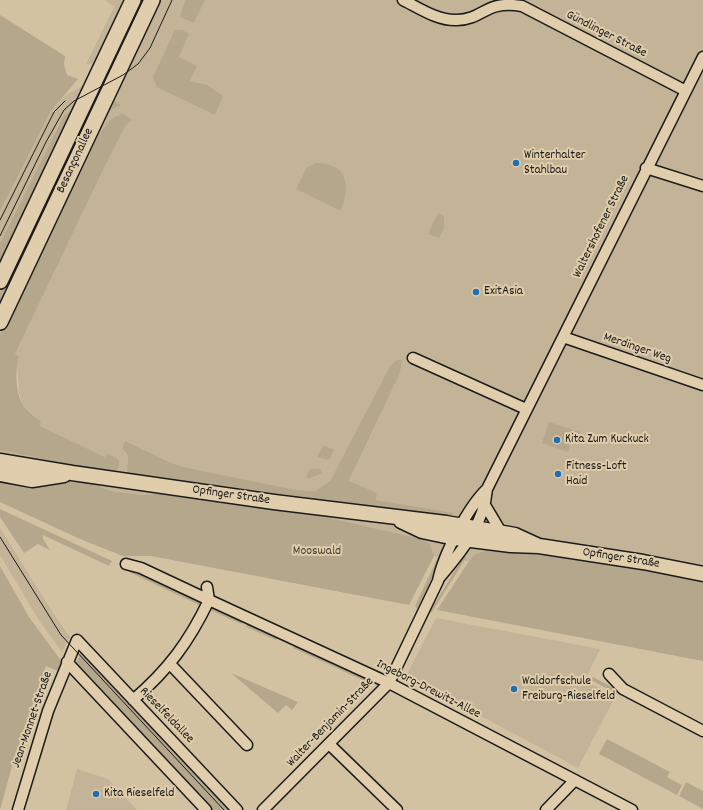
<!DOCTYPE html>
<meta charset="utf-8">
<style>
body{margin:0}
canvas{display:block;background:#d3c2a2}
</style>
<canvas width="703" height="810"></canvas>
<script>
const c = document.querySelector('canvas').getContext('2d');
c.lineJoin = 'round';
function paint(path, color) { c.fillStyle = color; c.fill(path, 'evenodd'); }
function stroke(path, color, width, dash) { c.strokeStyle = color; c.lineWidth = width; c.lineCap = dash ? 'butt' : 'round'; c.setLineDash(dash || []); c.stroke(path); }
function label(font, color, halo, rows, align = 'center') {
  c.font = font + ' Dekko,sans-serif'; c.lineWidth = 4; c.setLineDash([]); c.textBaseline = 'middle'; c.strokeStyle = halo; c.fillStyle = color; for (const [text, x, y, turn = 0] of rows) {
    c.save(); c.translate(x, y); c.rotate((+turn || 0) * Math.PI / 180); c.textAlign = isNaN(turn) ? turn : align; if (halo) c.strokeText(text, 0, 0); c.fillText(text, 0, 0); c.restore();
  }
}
const built = new Path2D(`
 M105,0H123L97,58L128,0H141L115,54L140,48L161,0H185L183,6L194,23L205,0H703V580L531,551H484L474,555L469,561L434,556L430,544L421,539L326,517L159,493L143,495L111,491L92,483L64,481L0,468V450L62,462L80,468L105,457L40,426L41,422L23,405L19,393L17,364L19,356L15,354L104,168L126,125L132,120L123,113L58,210L0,335V310L97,101L83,118L0,294V269L34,175L0,243V211L51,111L66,95L90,82L97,65L86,64L114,7ZM401,359L400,373L349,482L377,493L376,500L452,513L451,516L282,494L129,461L124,451L184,467L296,490L315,491L330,481L389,368Z
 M0,528L53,613L70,637L62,652L40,622L0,555Z
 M436,618L600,649L585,680L615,697L578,768L406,676Z
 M77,769L108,779L137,810H66Z`);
const green = new Path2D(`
 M141,0H146L121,56L115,54Z
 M157,0H161L140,48L133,57Z
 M185,0H205L194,23L180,17Z
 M0,15L65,56L64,65L67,75L78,79L51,111L0,211Z
 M175,30H183L189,34L179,57L197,66L190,81L207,85L223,96L215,115L157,87L153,77Z
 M113,100L121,105L107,112L106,111Z
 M97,101L0,310V294L2,288L83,118Z
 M80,103L0,269V243L64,116Z
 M123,113L132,120L126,125L104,168L15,354L19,356C15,370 15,392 23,405C27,411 36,417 41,422L40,426L105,457L107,453L119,460V463L118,469L113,473C75,467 38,457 0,450V335L51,223L77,181L98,136L111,119Z
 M317,163C349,164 350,186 341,211L296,189L307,167Z
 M438,213L444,216V229L439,238L428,234Z
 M402,359L400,373L349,481L377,493L376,500L453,513L451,516L282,494L275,499L128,475C125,464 133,459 122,449L125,441L171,463L184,467L296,490L315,491L330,481L389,368L395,361Z
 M549,422L580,432L578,436L573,434L568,452L542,443Z
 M323,445L334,450L329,460L317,457Z
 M310,469H320L322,473L308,479L306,476Z
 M0,478L92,483L111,491L143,495L159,493L326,517L421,539L430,544L434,556L409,605L151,556H123L80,539L0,502Z
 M0,509L112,561L109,566L43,535V539L50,550L38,544L24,553L0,517Z
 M487,547L531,551L703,580V661L437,610L469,561L474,555L484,551Z
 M442,552L440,562L417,609L415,606L439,555Z
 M465,554L466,558L432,612L429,613Z
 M0,566L29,617L62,662L58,671L46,666L14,759L0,810Z
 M132,571L200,602L201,606L129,572Z
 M209,607L243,622L241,624L208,609Z
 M247,624L277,638L276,640L246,627Z
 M294,646L370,681L369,683L293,648Z
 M82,651L232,810H210L74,666Z
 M231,673L298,702L292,710L286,705L278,713Z
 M593,677L621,692L617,694L591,680Z
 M607,739L670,772L667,777L682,785L677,795L599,754Z
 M686,782L703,791V809L679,796Z`);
const minor = new Path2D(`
 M403,0C419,8 438,21 457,20C485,19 484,0 522,6L686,91
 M646,168L703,186
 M563,337L703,385
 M413,358L526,409
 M485,505L501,532
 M126,564L141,568L209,600C189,642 168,670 133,700
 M440,577C462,551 484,524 487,489
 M207,587L209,600L389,683L632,810
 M67,662L206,810
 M170,664L247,745
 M609,674L623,689L703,731
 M329,744L397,810
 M18,810L48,711L77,640L237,810
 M263,810L389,683L438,581C443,555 468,507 487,489L703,57
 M546,810L575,780`);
const secondary = new Path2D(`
 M0,461L72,473L274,502L446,523L515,535L539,546
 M0,474L32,480L64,475
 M401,521L422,531L455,538L511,545L539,546L643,562L703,574`);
const primary = new Path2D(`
 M0,281L133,0
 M0,322L152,0`);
const tram = new Path2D(`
 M0,220L54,112L65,101
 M0,236L46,142L64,110L74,101L123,75L138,64L150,48L172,0
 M0,537L61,635L224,810`);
const markers = [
 [516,163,4,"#1f6fb2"],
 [476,292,4,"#1f6fb2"],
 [557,440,4,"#1f6fb2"],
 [558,474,4,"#1f6fb2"],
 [514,689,4,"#1f6fb2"],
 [96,794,4,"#1f6fb2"]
];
const streetNames = [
 ["Gündlinger Straße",606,35,27],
 ["Besançonallee",76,161,-65],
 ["Waltershofener Straße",602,227,-64],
 ["Merdinger Weg",637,349,19],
 ["Opfinger Straße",231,496,8],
 ["Opfinger Straße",621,559,9],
 ["Ingeborg-Drewitz-Allee",428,690,27],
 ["Rieselfeldallee",166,716,46],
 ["Jean-Monnet-Straße",33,720,-71],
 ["Walter-Benjamin-Straße",331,723,-46]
];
const poiNames = [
 ["Winterhalter",524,156],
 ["Stahlbau",524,171],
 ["ExitAsia",484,292],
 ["Kita Zum Kuckuck",565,440],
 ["Fitness-Loft",566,467],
 ["Haid",566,482],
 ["Waldorfschule",522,682],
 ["Freiburg-Rieselfeld",522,697],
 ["Kita Rieselfeld",104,794]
];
const parkNames = [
 ["Mooswald",317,552]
];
paint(built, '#c4b497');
paint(green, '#b5a78c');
stroke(minor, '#1c1c1c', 13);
stroke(secondary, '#1c1c1c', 17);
stroke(primary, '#1c1c1c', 18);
stroke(minor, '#dfcdab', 10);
stroke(secondary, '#dfcdab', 14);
stroke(primary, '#dfcdab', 15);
stroke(tram, '#1c1c1c', 1);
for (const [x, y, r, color] of markers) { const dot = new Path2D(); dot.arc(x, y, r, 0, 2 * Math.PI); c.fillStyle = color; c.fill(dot); stroke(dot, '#dfcdab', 1.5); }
label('13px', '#1c1c1c', '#dfcdab', streetNames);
label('13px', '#1c1c1c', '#dfcdab', poiNames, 'left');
label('13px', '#423f38', '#dfcdab', parkNames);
</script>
